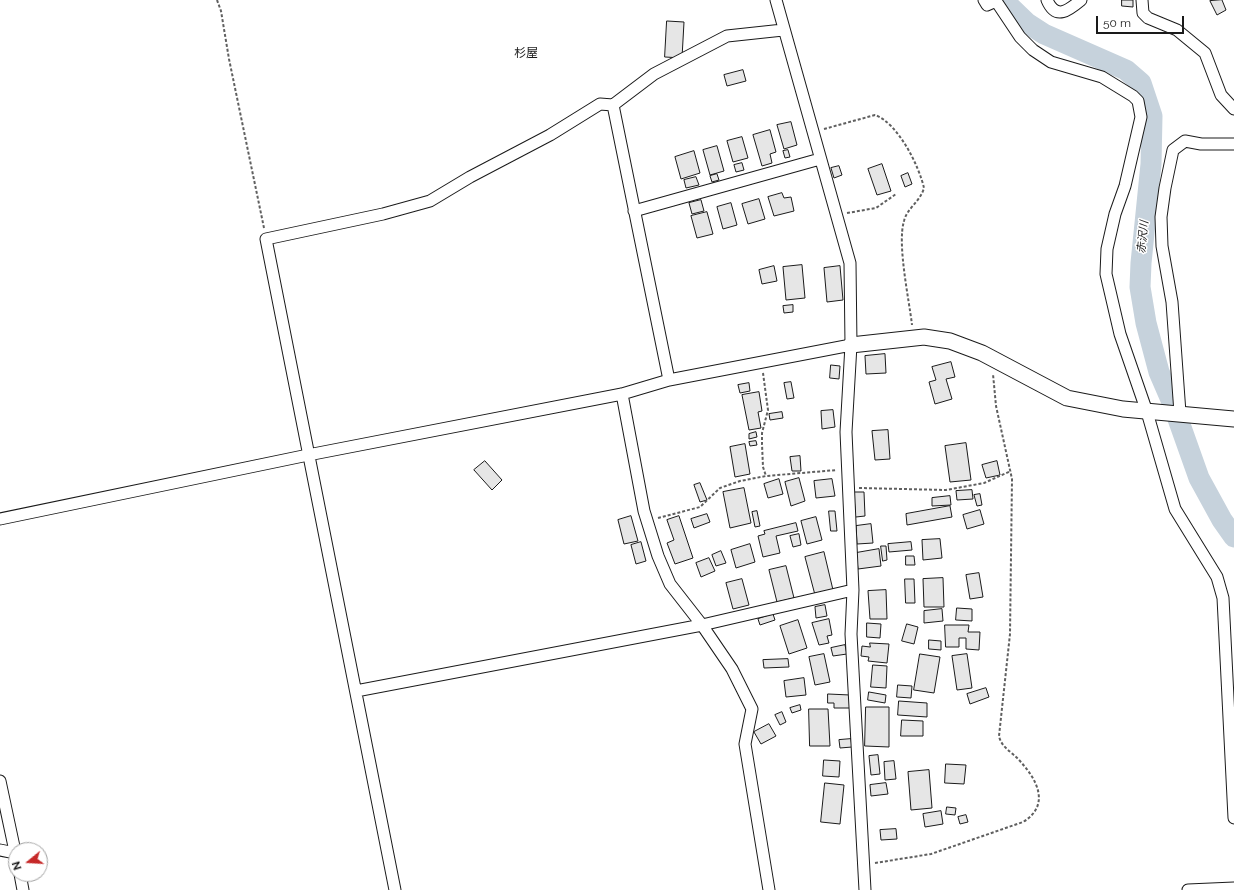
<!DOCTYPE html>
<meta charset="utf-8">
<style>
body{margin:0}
#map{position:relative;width:1234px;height:890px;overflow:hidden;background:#fff;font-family:Raleway,sans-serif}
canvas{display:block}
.north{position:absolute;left:8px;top:842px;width:40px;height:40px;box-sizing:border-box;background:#fff;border:1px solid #a3a3a3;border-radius:50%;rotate:252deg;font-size:11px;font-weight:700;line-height:16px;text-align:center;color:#1a1a1a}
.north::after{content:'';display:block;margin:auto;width:14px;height:18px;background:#c62828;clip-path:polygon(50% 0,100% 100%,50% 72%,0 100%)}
.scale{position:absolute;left:1096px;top:16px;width:88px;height:18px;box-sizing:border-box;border:2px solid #1a1a1a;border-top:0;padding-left:5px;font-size:12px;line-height:14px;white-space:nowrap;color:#1a1a1a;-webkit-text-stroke:3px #fff;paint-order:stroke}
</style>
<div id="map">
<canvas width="1234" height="890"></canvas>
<div class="north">N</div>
<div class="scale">50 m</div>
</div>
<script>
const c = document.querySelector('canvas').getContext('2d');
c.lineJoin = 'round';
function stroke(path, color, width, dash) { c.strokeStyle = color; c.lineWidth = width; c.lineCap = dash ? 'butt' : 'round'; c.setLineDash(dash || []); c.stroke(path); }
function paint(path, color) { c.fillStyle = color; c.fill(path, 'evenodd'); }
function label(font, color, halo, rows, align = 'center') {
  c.font = font + ' Raleway,"Noto Sans JP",sans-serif'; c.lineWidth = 3; c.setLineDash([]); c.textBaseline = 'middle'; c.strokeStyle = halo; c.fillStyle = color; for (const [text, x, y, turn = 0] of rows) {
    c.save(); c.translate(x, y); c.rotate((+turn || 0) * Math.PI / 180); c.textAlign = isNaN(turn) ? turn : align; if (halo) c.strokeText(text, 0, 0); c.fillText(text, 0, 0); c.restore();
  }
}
const river = new Path2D(`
 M1003,0L1027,23L1044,34L1126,70L1141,83L1152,116L1151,164L1141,263L1140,287L1146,323L1159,372L1172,402L1199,478L1222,520L1234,537`);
const building = new Path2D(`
 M1122,0H1133V7L1122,6Z
 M1222,0L1226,10L1217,15L1210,1Z
 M667,21L684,22L682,58L665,57Z
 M743,70L746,81L727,86L724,75Z
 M791,122L797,145L784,149L777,125Z
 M770,130L776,152L770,154L772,163L762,166L753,135Z
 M742,137L748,158L733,162L727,141Z
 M717,146L724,171L710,175L703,150Z
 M788,150L790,157L785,158L783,151Z
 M694,151L700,173L681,179L675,157Z
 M742,163L744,170L736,172L734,165Z
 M882,164L891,191L877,195L868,169Z
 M839,166L842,175L834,178L831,168Z
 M908,173L912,184L905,187L901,176Z
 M717,174L719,180L712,182L710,176Z
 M696,177L699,185L686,188L684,180Z
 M782,193L784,198L791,197L794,211L774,216L768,197Z
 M759,199L765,219L748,224L742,204Z
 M701,200L704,211L692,214L689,203Z
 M731,203L737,225L723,229L717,207Z
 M707,212L713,234L697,238L691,216Z
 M802,265L805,298L786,300L783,267Z
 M774,266L777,281L762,284L759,270Z
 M840,266L843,300L827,302L824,268Z
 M793,305V312L784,313L783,306Z
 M885,354L886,373L866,374L865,356Z
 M951,362L955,377L946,379L952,399L935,404L929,382L936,380L932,367Z
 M831,365L840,366L839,379L830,378Z
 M791,382L794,398L787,399L784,383Z
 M749,383L750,391L740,393L738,385Z
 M759,392L762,411L758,412L761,428L749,430L742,395Z
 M833,410L835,427L822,429L821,411Z
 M782,412L783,418L770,420L769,414Z
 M888,430L890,459L875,460L872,431Z
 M756,432L757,437L749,439V434Z
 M756,441L757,445L750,446L749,442Z
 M966,443L971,480L950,482L945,446Z
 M745,444L750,474L735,477L730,447Z
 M800,456L801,471H792L790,457Z
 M485,461L502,480L492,490L474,470Z
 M997,461L1000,475L986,478L982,465Z
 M799,478L805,501L791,506L785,482Z
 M779,479L783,494L768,498L764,484Z
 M832,479L835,496L816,498L814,481Z
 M700,483L707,500L700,502L694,485Z
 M744,488L751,523L730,528L723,492Z
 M972,490L973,499L957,500L956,491Z
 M854,492H864L865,516L856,517Z
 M980,494L982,505L977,506L974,495Z
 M950,496L951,505L932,506V498Z
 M950,506L952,517L907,525L906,514Z
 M980,510L984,524L967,529L963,515Z
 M757,511L760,526L755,527L752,512Z
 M829,511H835L837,531H831Z
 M707,514L710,522L694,528L691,519Z
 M631,516L638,541L624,544L618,520Z
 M679,516L693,558L675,564L667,543L674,540L667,520Z
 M816,517L822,540L807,544L801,521Z
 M796,523L798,531L776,536L780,553L763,557L758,536L765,534L764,531Z
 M871,524L873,543L857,544L856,526Z
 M799,534L801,545L793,547L790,536Z
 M940,539L942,558L923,560L922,540Z
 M641,542L646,561L636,564L631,545Z
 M911,542L912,550L889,552L888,544Z
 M750,544L755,562L736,568L731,550Z
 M881,546H886L887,560L883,561Z
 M879,549L881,566L858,569L856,553Z
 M721,551L726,563L716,566L712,555Z
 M824,552L833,590L815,595L805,557Z
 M906,556H914L915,565H906Z
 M709,558L715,571L701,577L696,563Z
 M786,566L794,598L777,602L769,570Z
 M979,573L983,597L970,599L966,575Z
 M943,578L944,607H924L923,579Z
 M742,579L749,605L733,609L726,583Z
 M905,579H914L915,603H906Z
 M886,590L887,619H870L868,591Z
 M825,605L827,616L816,618L815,607Z
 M957,608L972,609V621L956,620Z
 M942,609L943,621L924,623V611Z
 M773,614L775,620L760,625L758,619Z
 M829,619L832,635L827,636L829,643L819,645L812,623Z
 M798,620L807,648L789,654L780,626Z
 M867,623L881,624L880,638L867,637Z
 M907,624L918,627L914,644L902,641Z
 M945,625H969L968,632H980L979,650L966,649V638H959V647H946Z
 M929,640L941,641V650L929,649Z
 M870,643L889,644L887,663L868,661L869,657L861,656L862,646L870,647Z
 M845,645L847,654L833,656L831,648Z
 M824,654L830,682L815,685L809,657Z
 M920,654L940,657L934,693L914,690Z
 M967,654L972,688L957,690L952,656Z
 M788,659L789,667L764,668L763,660Z
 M873,665L887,666L886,688L871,687Z
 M804,678L806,695L786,697L784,681Z
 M898,685L912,686L911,698L897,697Z
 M986,688L989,697L970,704L967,694Z
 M869,692L886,695L885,703L868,700Z
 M828,694L850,695V708H834V703H828Z
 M899,701L927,703V717L898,715Z
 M800,705L801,710L792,713L790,708Z
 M866,707H889V747L865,746Z
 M809,709H828L830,746H810Z
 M782,712L786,722L780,725L775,715Z
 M902,720L923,721V736H901Z
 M769,724L776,736L761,744L754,732Z
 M851,739L852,747L840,748L839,740Z
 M878,755L880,774L871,775L869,756Z
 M824,760L840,761L839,777L823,776Z
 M894,761L896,779L885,780L884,762Z
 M946,764L966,765L964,784L945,783Z
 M929,770L932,808L911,810L908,772Z
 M825,783L844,785L840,824L821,822Z
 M886,783L888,794L871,796L870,785Z
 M947,807L956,808L955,815L946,814Z
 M941,811L943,824L925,827L923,814Z
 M966,815L968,822L960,824L958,817Z
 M896,829L897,839L881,840L880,830Z`);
const path = new Path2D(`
 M217,0L221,11L229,59L264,228
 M824,129L875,115C898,123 919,166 924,188C920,202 907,208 904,221C897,244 909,299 912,325
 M847,213L876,208L896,194
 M763,373L768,410L762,433V444L763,467L766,476
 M859,488L946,490L984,483L1011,471
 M658,518L700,507L720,488L740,481L766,476L837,470
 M875,863L931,854L1023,822C1051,805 1037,779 1019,760C1012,752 1001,747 999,736L1010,634L1012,479L996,406L993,374`);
const street = new Path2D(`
 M776,0L850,263L851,345L846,432L853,590L851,634L865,890
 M984,0L987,5L996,1L1020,37L1033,50L1051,62L1102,77L1133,96L1138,101L1141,117L1125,186L1115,214L1107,249L1106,274L1120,334L1147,412L1175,509L1217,577L1223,598L1234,818
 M1047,0C1056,21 1069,10 1081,0
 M1142,0L1143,13L1148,18L1177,30L1205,53L1221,95L1234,109
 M613,105L669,380
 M634,211L820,159
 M622,394L644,511L658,556L670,584L702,625L732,669L752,709L745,744L769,890
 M1180,413L1172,302L1162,246L1161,217L1165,188L1173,150L1185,141L1201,144H1234
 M0,519L308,455L622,394L669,380L851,345
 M356,691L702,625L853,590
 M0,781L16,856
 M0,850L15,853
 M20,874L23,890
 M395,890L266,239L383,214L430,201L470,177L550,135L600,104L613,105L654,74L727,36L783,30
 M1188,890L1234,888`);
const secondary = new Path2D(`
 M851,345L924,337L950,341L982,353L1067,398L1123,409L1234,419`);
const waterNames = [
 ["赤沢川",1143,237,-84]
];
const quarterNames = [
 ["杉屋",526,53]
];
stroke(river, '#c6d2dc', 21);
paint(building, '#e6e6e6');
stroke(building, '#1a1a1a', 1);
stroke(street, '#1a1a1a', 13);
stroke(secondary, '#1a1a1a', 17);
stroke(path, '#5f5f5f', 2, [3, 2]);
stroke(street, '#fff', 11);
stroke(secondary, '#fff', 15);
label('italic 11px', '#1a1a1a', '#fff', waterNames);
label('12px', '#1a1a1a', '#fff', quarterNames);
</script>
